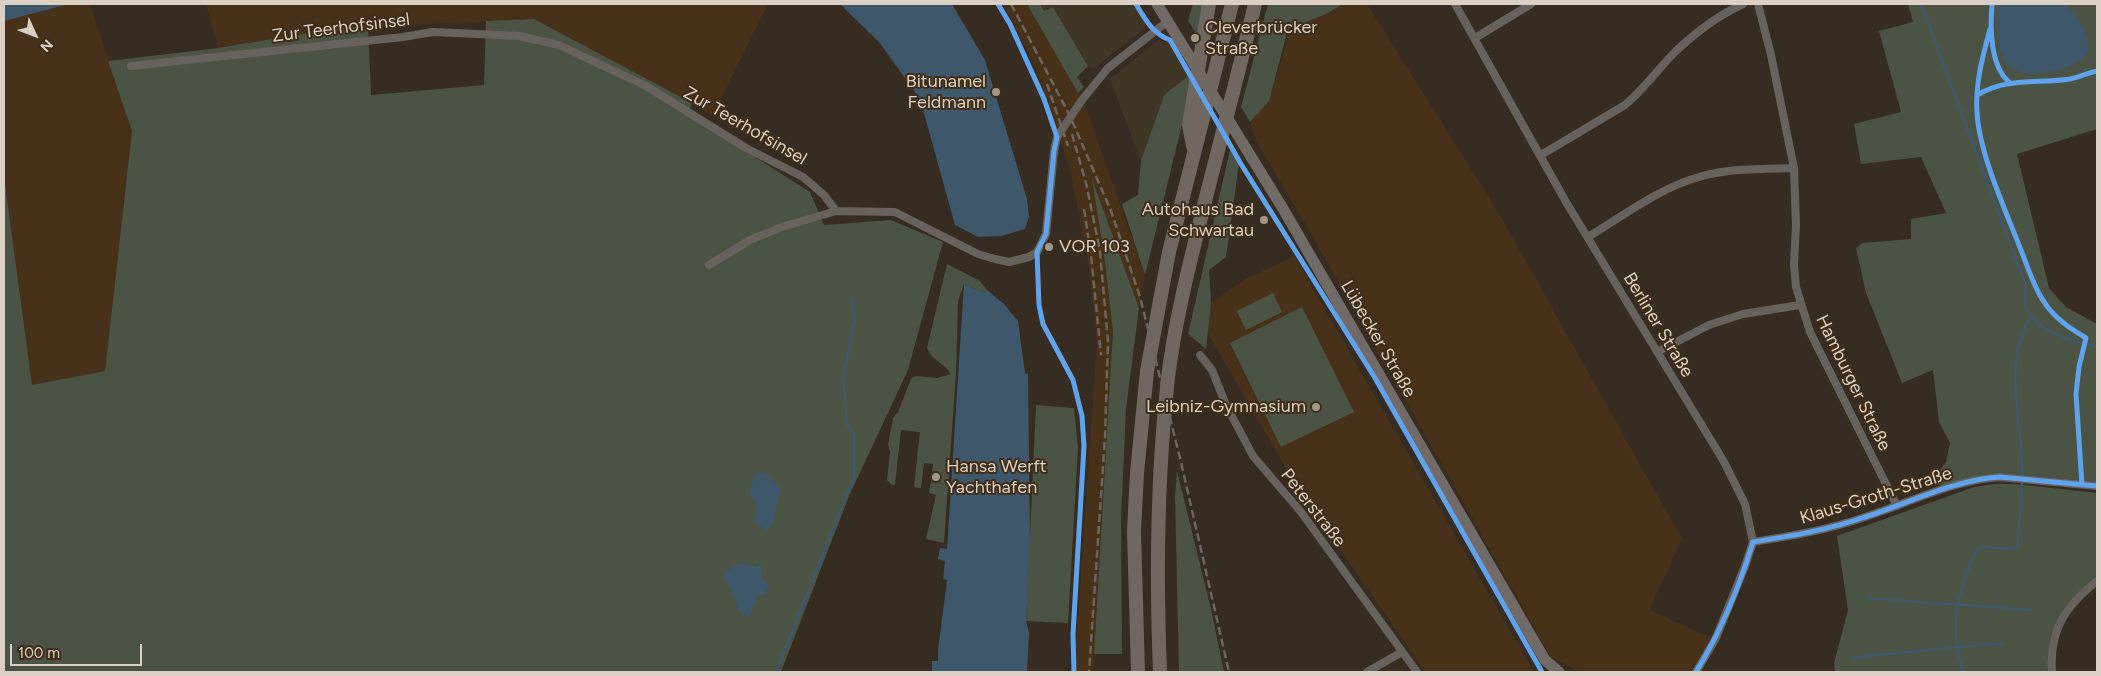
<!DOCTYPE html>
<meta charset="utf-8">
<style>
body{margin:0}
#map{position:relative;width:2101px;height:676px;overflow:hidden;background:#362c21;font-family:Figtree,sans-serif}
canvas{display:block}
.frame{position:absolute;inset:0;border:5px solid #dbd0c3;pointer-events:none}
.north{position:absolute;left:10px;top:10px;width:50px;height:50px;-webkit-text-stroke:4px #3f2d18;paint-order:stroke;rotate:133deg;font-size:14px;font-weight:700;line-height:20px;text-align:center;color:#dbd0c3}
.north::after{content:'';display:block;margin:auto;width:18px;height:22px;background:#dbd0c3;clip-path:polygon(50% 0,100% 100%,50% 72%,0 100%)}
.scale{position:absolute;left:10px;top:644px;width:132px;height:22px;box-sizing:border-box;border:2px solid #dbd0c3;border-top:0;padding-left:6px;font-size:15px;line-height:18px;white-space:nowrap;color:#dbd0c3;-webkit-text-stroke:4px #3f2d18;paint-order:stroke}
</style>
<div id="map">
<canvas width="2101" height="676"></canvas>
<div class="frame"></div>
<div class="north">N</div>
<div class="scale">100 m</div>
</div>
<script>
const c = document.querySelector('canvas').getContext('2d');
c.lineJoin = 'round';
function paint(path, color) { c.fillStyle = color; c.fill(path, 'evenodd'); }
function stroke(path, color, width, dash) { c.strokeStyle = color; c.lineWidth = width; c.lineCap = dash ? 'butt' : 'round'; c.setLineDash(dash || []); c.stroke(path); }
function label(font, color, halo, rows, align = 'center') {
  c.font = font + ' Figtree,sans-serif'; c.lineWidth = 4; c.setLineDash([]); c.textBaseline = 'middle'; c.strokeStyle = halo; c.fillStyle = color; for (const [text, x, y, turn = 0] of rows) {
    c.save(); c.translate(x, y); c.rotate((+turn || 0) * Math.PI / 180); c.textAlign = isNaN(turn) ? turn : align; if (halo) c.strokeText(text, 0, 0); c.fillText(text, 0, 0); c.restore();
  }
}
const commercial = new Path2D(`
 M1040,4H1133L1145,23V28L1093,69L1088,66L1053,7L1044,11Z
 M1159,40L1168,43L1188,76L1164,95L1141,161L1110,79Z`);
const built = new Path2D(`
 M69,4H90L132,131L105,371L32,385L4,176V21Z
 M206,4H768L713,115L534,19L332,29L218,48Z
 M1003,4H1027L1085,105L1145,275L1139,308L1093,183L1105,262L1113,331L1093,672H1077L1076,647L1097,342L1089,266L1070,169L1034,64Z
 M1343,4H1367L1497,210L1682,539L1649,610L1712,638L1690,672H1579L1551,657L1309,230L1255,139L1250,122L1269,101L1285,48L1288,29L1324,15Z
 M1294,256L1534,672H1425L1294,482L1207,332L1211,303L1244,280Z`);
const green = new Path2D(`
 M1027,4H1040L1044,11L1053,7L1088,66L1077,77L1084,87L1078,93Z
 M1193,4H1203L1200,39L1188,21Z
 M1268,4H1343L1324,15L1288,29L1269,101L1250,122L1241,107Z
 M1908,4H2097V129L2017,154L2049,288L2066,307L2097,324V482L2002,473L1988,474L1940,486L1936,476L1946,462L1950,443L1939,422L1933,370L1902,383L1866,293L1856,248L1862,243L1911,239V219L1946,213L1921,157L1861,164L1854,124L1901,112L1879,31L1913,22Z
 M534,19L692,103L687,114L810,192L824,225L891,220L943,242L908,370L849,496L781,672H4V176L32,385L105,371L132,131L108,61L218,48L332,29L368,26L371,95L484,85L486,21ZM760,563L762,578L737,611L738,603L756,567Z
 M1188,76L1192,84L1145,275L1122,204L1138,195L1141,161L1164,95Z
 M1230,150L1239,164L1226,257L1209,270L1211,303L1206,349L1188,334Z
 M1092,179L1139,308L1126,409L1121,519L1122,654H1094L1113,331L1105,262Z
 M947,264L980,281L987,290L984,293L964,284L958,301L956,373L944,543L926,539L936,495L929,493L931,480L935,483L940,481L941,475L937,471L932,473L933,464L924,463L921,488L914,487L920,432L901,430L895,485H892L887,480L890,452L888,445L893,418L898,412L911,379L915,376L937,378L951,374C945,363 933,362 927,348Z
 M1273,293L1282,312L1246,330L1237,311Z
 M1302,307L1354,412L1281,447L1230,343Z
 M1036,405L1074,408L1078,448L1068,623L1026,621Z
 M1177,471L1211,609L1224,672H1179L1175,496Z
 M1994,484H2016L2097,493V578L2052,633L2048,654V672H1835L1834,663L1848,610L1837,536L1974,487Z`);
const water = new Path2D(`
 M4,4H69L4,21Z
 M840,4H952L985,60L1027,199L1029,216L1025,229L1001,236L978,237L955,225L920,99L879,42Z
 M1998,4H2067C2077,20 2092,34 2087,54C2073,67 2061,70 2042,73C1993,79 1999,39 1998,4Z
 M964,284L984,293L987,290L1004,304L1018,321L1025,373L1028,374L1030,546L1026,621L1029,633L1027,672L932,671V661H938V650L947,580L943,579L945,561L938,559L940,548L947,549Z
 M755,473H766L781,489L772,525L766,531L754,521L757,506L750,492Z
 M761,562L762,578L769,584L766,594L758,595L750,617L737,611L738,603L723,573L740,563L756,567Z`);
const stream = new Path2D(`
 M1921,4L2025,283C2026,289 2024,302 2026,306C2034,332 2074,341 2097,347
 M1868,598L2032,610
 M1851,658C1902,653 1952,646 2004,644
 M776,672L854,477V434L847,424L843,379L855,319L852,299
 M1963,672C1951,630 1954,608 1969,567C1972,560 1974,551 1981,547L2013,549L2017,547L2018,542C2020,517 2023,491 2022,466C2021,415 2003,363 2031,317`);
const street = new Path2D(`
 M1455,4L1566,202L1723,460L1745,504L1753,542L1745,566L1716,638L1696,672
 M1758,4L1771,55L1794,168L1796,225L1794,265L1796,287L1810,332L1897,506
 M1475,38L1531,4
 M131,66L403,37L433,32L519,36L559,45L646,86L746,148L803,177L824,195L836,211
 M1541,155L1625,105C1644,89 1658,69 1676,51C1695,33 1719,15 1743,4
 M1588,237C1623,216 1659,188 1699,177C1729,168 1763,169 1794,168
 M709,265L750,240L782,227L836,211L895,212L978,254L995,259L1009,262L1029,257L1037,252L1046,234L1054,151L1057,137L1082,100L1108,68L1168,21
 M1657,352L1709,325L1743,314L1800,305
 M1200,355L1212,370L1226,405L1253,456L1301,512L1417,672
 M1753,542C1791,536 1828,530 1865,517C1909,503 1953,480 2000,477L2097,486
 M1367,672L1402,652
 M2052,672C2049,630 2065,607 2097,581`);
const primary = new Path2D(`
 M1157,4L1282,207L1545,660L1559,672`);
const highway = new Path2D(`
 M1193,146L1189,125L1209,4
 M1138,672L1134,531L1137,473L1147,371L1169,252L1232,4
 M1160,672C1156,574 1157,476 1168,378C1175,320 1190,262 1204,205C1221,138 1239,71 1255,4`);
const rail = new Path2D(`
 M1011,4L1070,116L1111,211L1140,297L1180,458L1229,672
 M1047,84L1068,146
 M1072,134L1086,183L1100,251L1108,342L1105,437L1089,672
 M1084,209L1091,255L1101,355`);
const cycleway = new Path2D(`
 M998,4L1010,24L1044,99L1057,137L1054,151L1046,234L1037,252L1039,305L1043,324L1073,380L1082,416L1084,446L1073,634L1074,672
 M1136,4C1145,19 1153,34 1170,40L1241,164L1375,378L1542,672
 M1992,4C1990,27 1990,66 2009,82
 M1990,29C1983,55 1975,84 1977,112C1979,152 2004,207 2019,245C2028,267 2035,292 2050,310C2060,322 2073,330 2086,338L2079,367L2076,394L2082,485
 M1977,95C2008,77 2037,84 2070,79C2079,77 2088,73 2097,71
 M1696,672C1721,631 1739,588 1753,542C1791,536 1828,530 1865,517C1909,503 1953,480 2000,477L2097,486`);
const markers = [
 [1195,38,5,"#a1978a"],
 [996,92,5,"#a1978a"],
 [1264,220,5,"#a1978a"],
 [1049,247,5,"#a1978a"],
 [1316,407,5,"#a1978a"],
 [936,477,5,"#a1978a"]
];
const streetNames = [
 ["Zur Teerhofsinsel",341,28,-7],
 ["Zur Teerhofsinsel",745,126,30],
 ["Berliner Straße",1658,325,59],
 ["Lübecker Straße",1378,339,60],
 ["Hamburger Straße",1853,383,64],
 ["Klaus-Groth-Straße",1876,496,-17],
 ["Peterstraße",1313,508,52]
];
const poiNames = [
 ["Cleverbrücker",1205,28],
 ["Straße",1205,49],
 ["Bitunamel",986,82,"right"],
 ["Feldmann",986,103,"right"],
 ["Autohaus Bad",1254,210,"right"],
 ["Schwartau",1254,231,"right"],
 ["VOR 103",1059,247],
 ["Leibniz-Gymnasium",1306,407,"right"],
 ["Hansa Werft",946,467],
 ["Yachthafen",946,488]
];
paint(commercial, '#403626');
paint(built, '#473219');
paint(green, '#4b5344');
paint(water, '#3f576a');
stroke(stream, '#3f576a', 2.5);
stroke(street, '#68625e', 8);
stroke(primary, '#726a66', 11);
stroke(highway, '#706761', 14);
stroke(rail, '#6c6560', 2.5, [8, 4]);
stroke(cycleway, '#60a3ed', 5);
for (const [x, y, r, color] of markers) { const dot = new Path2D(); dot.arc(x, y, r, 0, 2 * Math.PI); c.fillStyle = color; c.fill(dot); stroke(dot, '#3f2d18', 2); }
label('18px', '#dbd0c3', '#3f2d18', streetNames);
label('18px', '#dbd0c3', '#3f2d18', poiNames, 'left');
</script>
